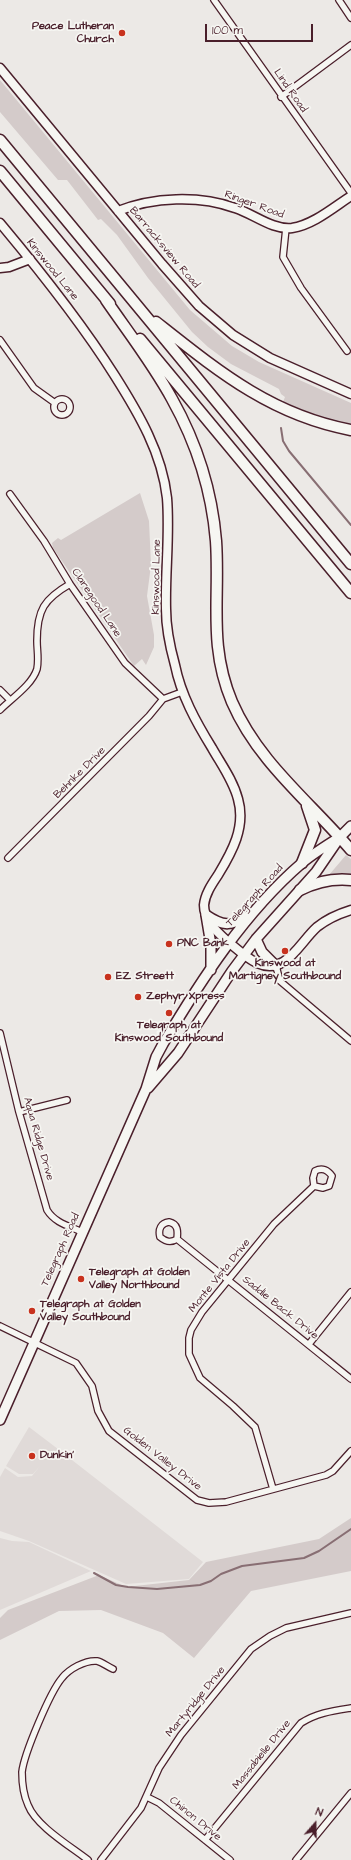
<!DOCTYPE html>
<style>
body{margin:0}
#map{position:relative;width:351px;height:1860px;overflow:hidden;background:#ece9e6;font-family:"Architects Daughter",sans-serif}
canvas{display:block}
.north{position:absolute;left:295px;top:1804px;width:40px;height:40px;-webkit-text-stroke:3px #f6f6f2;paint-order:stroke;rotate:20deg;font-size:11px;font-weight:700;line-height:16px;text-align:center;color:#4a1f2b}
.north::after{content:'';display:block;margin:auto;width:14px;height:18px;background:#4a1f2b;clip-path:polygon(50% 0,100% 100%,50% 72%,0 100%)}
.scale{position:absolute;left:205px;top:24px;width:108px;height:18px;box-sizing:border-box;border:2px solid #4a1f2b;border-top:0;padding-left:5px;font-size:12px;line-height:14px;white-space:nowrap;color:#4a1f2b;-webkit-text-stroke:3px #f6f6f2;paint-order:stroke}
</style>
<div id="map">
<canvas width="351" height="1860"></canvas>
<div class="north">N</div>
<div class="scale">100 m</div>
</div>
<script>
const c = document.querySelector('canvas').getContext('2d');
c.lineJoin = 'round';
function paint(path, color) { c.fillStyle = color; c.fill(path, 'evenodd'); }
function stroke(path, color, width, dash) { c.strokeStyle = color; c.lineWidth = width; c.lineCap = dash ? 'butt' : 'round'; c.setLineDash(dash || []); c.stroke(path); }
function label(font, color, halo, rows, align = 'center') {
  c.font = font + ' "Architects Daughter",sans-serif'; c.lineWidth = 3.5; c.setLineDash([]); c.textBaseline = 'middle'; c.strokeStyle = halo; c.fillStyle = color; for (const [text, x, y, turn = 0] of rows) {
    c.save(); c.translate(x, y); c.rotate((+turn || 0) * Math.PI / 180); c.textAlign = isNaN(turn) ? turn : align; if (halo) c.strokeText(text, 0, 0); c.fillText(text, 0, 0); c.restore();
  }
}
const built = new Path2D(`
 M29,1427L54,1446L203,1562L189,1579L126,1584L29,1541L0,1531V1477L5,1468L18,1477L32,1476L40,1466L33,1474H19L6,1466Z
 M0,1538L12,1541L29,1542L91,1571L0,1610Z`);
const green = new Path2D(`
 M0,80L190,310L232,346L259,362L351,403V424L314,414L283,402L285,397L281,394L279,389L231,364L208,347L192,332L148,278L117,235L101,219L98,220L67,180H58L0,112Z
 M140,493L149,521L151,565L147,596L154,635V647L146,665L142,659L134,666L53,548L52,543L58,538L61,540Z
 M346,855L351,859V874L329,875Z
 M351,1518V1571L251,1591L194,1658L163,1633L101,1610L59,1611L0,1640V1618L8,1610L99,1575L126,1587L189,1580L206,1562L319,1539Z`);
const stream = new Path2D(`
 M281,428L283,441L289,451L351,525
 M94,1573L116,1585L128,1587L157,1589L200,1585L211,1581L221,1574L242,1566L304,1558L319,1551L351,1529`);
const street = new Path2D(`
 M214,0L351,193
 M339,0L351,18
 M281,97L351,45
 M286,228L283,257L301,288L347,351
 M0,340L34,388L55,403
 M54 407a8 8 0 1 1 16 0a8 8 0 1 1-16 0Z
 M10,494L44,541L70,584L125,663L163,699
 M0,690L10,700
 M0,710C12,698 32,685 37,669C39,659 37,650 37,641C37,610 44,599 70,584
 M8,858L149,716L163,699L182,692
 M276,966L280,981L351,1041
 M0,1033L19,1112L47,1210C55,1223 69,1226 82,1232
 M19,1112L67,1100
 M169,1222C178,1224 178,1231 177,1239C171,1243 166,1242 160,1237C158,1229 161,1223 169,1222Z
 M177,1239L351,1379
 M0,1326L76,1363L92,1386L98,1411L109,1431L197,1500L209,1503L226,1502L326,1475L333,1471L351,1451
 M309,1344L351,1292
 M273,1489L255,1427L233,1406L200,1378L189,1354V1338L191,1330L202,1312L274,1224L314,1186L313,1178L315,1171C322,1167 328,1170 332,1176L329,1186L323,1188L314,1186
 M147,1797L159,1803L230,1860
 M205,1840L301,1723C317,1713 332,1711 351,1708
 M88,1860C70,1846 36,1826 28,1805C24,1796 22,1782 22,1772C24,1754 50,1692 62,1678C69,1669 85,1660 97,1661C102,1662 108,1667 113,1669
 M101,1860L141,1808L159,1768L181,1735L251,1649L270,1636L286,1628L351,1613
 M296,1860L351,1793`);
const secondary = new Path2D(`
 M0,68L162,264L199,306L233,335L270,358L351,394
 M118,211C153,197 199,195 235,208C254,214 272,230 292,228C313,225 334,207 351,196
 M0,223C41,272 81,322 115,376C139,414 162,453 167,498C170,535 165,572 166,609C166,627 170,647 175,665C181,695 196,722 212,748C221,764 233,780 238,799C246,827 232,852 218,875C212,884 205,894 204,905C204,920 216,931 226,940C236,948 246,958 257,963C286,976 299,943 317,927C327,919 338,914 351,910
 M0,268L9,267L30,259`);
const primary = new Path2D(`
 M206,915L211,945V970
 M206,915C225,928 231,925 250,915
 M256,939L262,952L276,966
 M148,1088L178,1053L232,971L256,939L316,872L340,837L351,826
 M0,1420L146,1089L156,1057L163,1044C201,980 245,912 302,863C314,853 327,845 340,837`);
const highway = new Path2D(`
 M0,140L351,564
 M0,171L110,304
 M106,300C128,332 153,364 172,399C196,442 212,492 216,541C220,599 208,645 232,702C258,762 309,801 351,850
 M156,322C218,371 271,415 351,430
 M140,339L351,593
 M302,863L315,830L307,806
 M300,890C316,882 332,878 351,880`);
const markers = [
 [122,33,4,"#c8321e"],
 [169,944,4,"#c8321e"],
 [285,951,4,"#c8321e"],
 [108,977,4,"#c8321e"],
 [138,997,4,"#c8321e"],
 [169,1013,4,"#c8321e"],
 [81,1279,4,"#c8321e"],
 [32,1311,4,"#c8321e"],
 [32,1456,4,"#c8321e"]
];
const poiNames = [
 ["Peace Lutheran",114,27,"right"],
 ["Church",114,40,"right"],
 ["PNC Bank",177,944],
 ["Kinswood at",285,964,"center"],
 ["Martigney Southbound",285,977,"center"],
 ["EZ Streett",116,977],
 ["Zephyr Xpress",146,997],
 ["Telegraph at",169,1026,"center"],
 ["Kinswood Southbound",169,1039,"center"],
 ["Telegraph at Golden",89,1273],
 ["Valley Northbound",89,1286],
 ["Telegraph at Golden",40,1305],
 ["Valley Southbound",40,1318],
 ["Dunkin'",40,1456]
];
const streetNames = [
 ["Lind Road",290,91,55],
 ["Ringer Road",254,205,20],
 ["Barracksview Road",164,248,50],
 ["Kinswood Lane",52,270,51],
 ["Kinswood Lane",157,577,-89],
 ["Claregood Lane",96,603,56],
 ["Behnke Drive",80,773,-45],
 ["Telegraph Road",255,896,-48],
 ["Aqua Ridge Drive",38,1139,74],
 ["Telegraph Road",61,1250,-66],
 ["Monte Vista Drive",220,1276,-51],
 ["Saddle Back Drive",280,1308,39],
 ["Golden Valley Drive",162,1459,38],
 ["Martyridge Drive",196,1702,-51],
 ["Massabielle Drive",262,1755,-51],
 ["Chinon Drive",195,1819,39]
];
paint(built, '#e0dad8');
paint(green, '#d4cbca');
stroke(stream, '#886e73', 2);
stroke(street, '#4a1f2b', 8);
stroke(secondary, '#4a1f2b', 11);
stroke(primary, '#4a1f2b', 12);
stroke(highway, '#4a1f2b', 13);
stroke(street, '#f6f6f2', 5.5);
stroke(secondary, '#f6f6f2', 8);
stroke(primary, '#f6f6f2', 9);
stroke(highway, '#f6f6f2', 10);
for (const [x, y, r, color] of markers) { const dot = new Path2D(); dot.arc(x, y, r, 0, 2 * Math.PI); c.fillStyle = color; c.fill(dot); stroke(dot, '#f6f6f2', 1.5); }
label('bold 11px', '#4a1f2b', '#f6f6f2', poiNames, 'left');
label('11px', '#4a1f2b', '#f6f6f2', streetNames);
</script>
